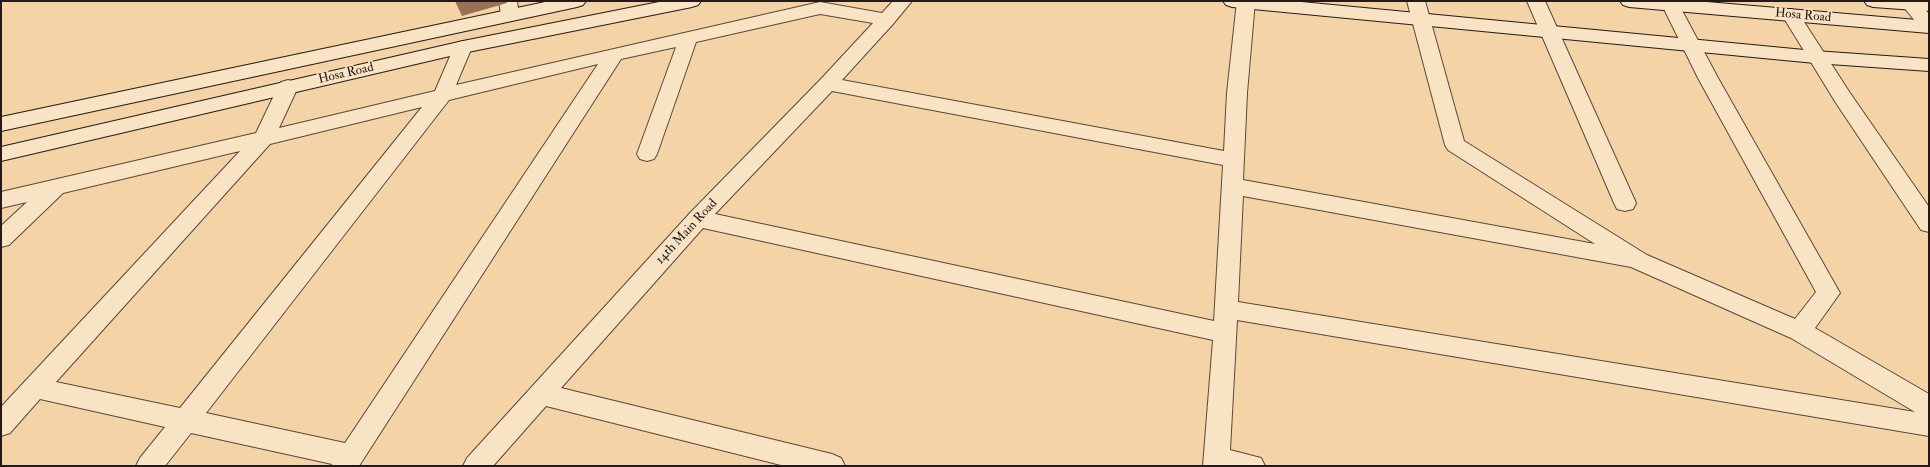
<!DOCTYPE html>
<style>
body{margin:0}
#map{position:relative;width:1930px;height:467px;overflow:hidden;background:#f4d4a6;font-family:"IM FELL Double Pica",serif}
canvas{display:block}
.frame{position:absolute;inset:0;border:2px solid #261a16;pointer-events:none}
</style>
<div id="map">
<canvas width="1930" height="467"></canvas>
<div class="frame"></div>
</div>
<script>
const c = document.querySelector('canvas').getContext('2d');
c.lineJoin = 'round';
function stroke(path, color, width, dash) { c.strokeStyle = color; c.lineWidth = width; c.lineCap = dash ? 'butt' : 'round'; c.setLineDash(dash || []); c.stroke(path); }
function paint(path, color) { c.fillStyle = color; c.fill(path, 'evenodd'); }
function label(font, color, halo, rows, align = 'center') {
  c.font = font + ' "IM FELL Double Pica",serif'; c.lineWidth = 3; c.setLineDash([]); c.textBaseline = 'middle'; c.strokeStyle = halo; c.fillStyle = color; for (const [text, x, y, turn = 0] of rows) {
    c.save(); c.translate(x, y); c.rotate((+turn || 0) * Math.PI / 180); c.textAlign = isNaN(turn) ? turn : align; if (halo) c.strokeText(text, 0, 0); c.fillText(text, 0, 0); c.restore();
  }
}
const street = new Path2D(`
 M499,1H517L519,15L516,19L510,21L504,19L501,15Z
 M893,1H912L893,24L842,80L1224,151L1227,93L1237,1H1255L1247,93L1243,180L1595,244L1448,150L1445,145L1407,1H1425L1464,141L1647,255L1795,319L1816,292L1698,78L1662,5L1665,1H1677L1718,78L1840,293L1815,328L1929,394V436L1237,320L1230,450L1261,458L1265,466H1203L1213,340L703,228L561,388L832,454L841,458L845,466H785L546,406L493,466H463L467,458L690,213L821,79L873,23L820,14L696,42L657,154L654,159L647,161L640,159L637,154L676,47L621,59L359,466H331L332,464L191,433L165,466H136L140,458L165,427L40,399L10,433L1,436V407L240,151L63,193L9,245L1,247V226L27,202L1,208V192L256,133L278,87L281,82L288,80L295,82L298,87L279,128L435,91L454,47L456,43L463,41L470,43L472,47L456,85L820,2L882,13ZM598,64L345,443L206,413L449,100ZM832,91L1223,165L1214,321L715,214ZM422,107L180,408L56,382L270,144ZM1243,196L1631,267L1791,338L1915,412L1238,302Z
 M1527,1H1545L1636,203L1633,209L1625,211L1617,209L1614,203Z
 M1899,1H1918L1929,14V32L1922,30Z
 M1791,9L1797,11L1850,93L1929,207V232L1921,230L1836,103L1782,15L1785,11Z`);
const secondary = new Path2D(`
 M550,1H586L583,5L577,7L1,131V117Z
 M664,1H701L698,5L692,7L463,53L1,161V147L463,41Z
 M1223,1H1291L1815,51L1929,59V71L1815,63L1232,7L1226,5Z
 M1620,1H1695L1929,21V33L1629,7L1623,5Z
 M1864,1H1929V11L1873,7L1867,5Z`);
const shadedWall = new Path2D(`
 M455,1H506L507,3L462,16Z`);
const streetNames = [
 ["Hosa Road",1803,16,5],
 ["Hosa Road",346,74,-13],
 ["14th Main Road",687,232,-47]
];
stroke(street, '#5a483a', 2);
stroke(secondary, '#261a16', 2);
paint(street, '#f8e3c5');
paint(secondary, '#f8e3c5');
paint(shadedWall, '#996f56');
label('13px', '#261a16', '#f8e3c5', streetNames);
</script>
